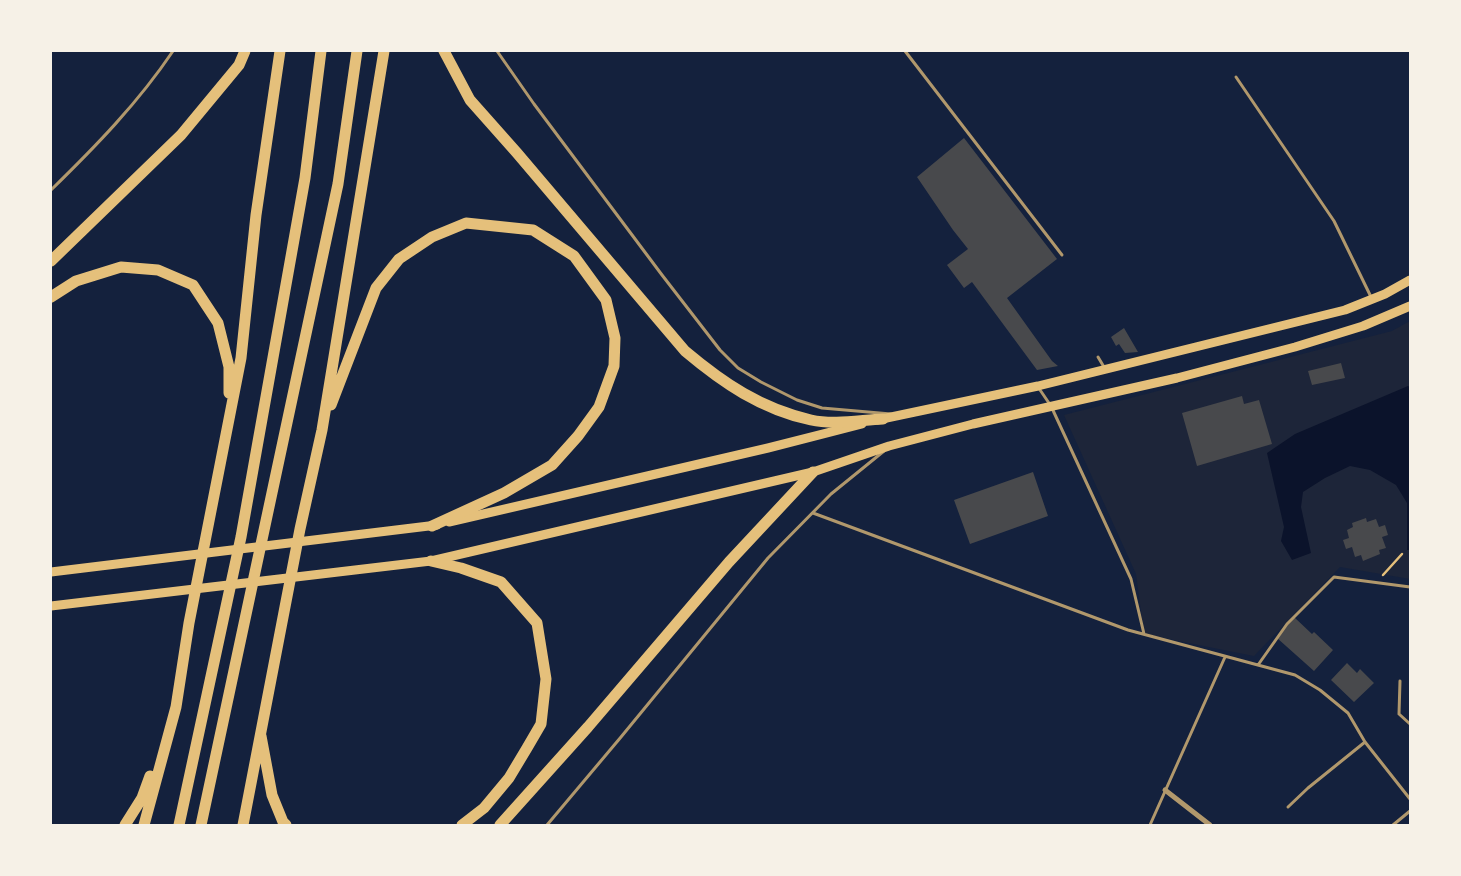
<!DOCTYPE html>
<style>
body{margin:0}
#map{position:relative;width:1461px;height:876px;overflow:hidden;background:#14213d;font-family:Poppins,sans-serif}
canvas{display:block}
.frame{position:absolute;inset:0;border:52px solid #f6f1e7;pointer-events:none}
</style>
<div id="map">
<canvas width="1461" height="876"></canvas>
<div class="frame"></div>
</div>
<script>
const c = document.querySelector('canvas').getContext('2d');
c.lineJoin = 'round';
function paint(path, color) { c.fillStyle = color; c.fill(path, 'evenodd'); }
function stroke(path, color, width, dash) { c.strokeStyle = color; c.lineWidth = width; c.lineCap = dash ? 'butt' : 'round'; c.setLineDash(dash || []); c.stroke(path); }
const green = new Path2D(`
 M1410,321V579L1340,567L1254,656L1144,634L1136,574L1064,415L1392,331Z`);
const water = new Path2D(`
 M1408,386L1410,387V550H1407V503L1396,485L1370,470L1350,466L1325,478L1303,492L1301,507L1311,553L1292,560L1281,541L1284,527L1267,453L1295,434Z`);
const building = new Path2D(`
 M964,138L1057,259L1007,298L1052,361L1058,366L1037,370L972,282L964,288L947,265L968,249L953,230L917,177Z
 M1124,328L1138,352L1125,353L1119,344L1116,346L1111,337Z
 M1341,363L1345,378L1312,385L1308,371Z
 M1242,396L1244,404L1259,400L1272,444L1197,466L1182,413Z
 M1033,472L1048,516L970,544L954,500Z
 M1366,518L1367,522L1376,519L1379,527L1385,525L1388,535L1382,537L1386,548L1379,550L1380,554L1363,561L1361,555L1355,557L1352,547L1346,549L1343,540L1349,538L1347,530L1353,527L1352,523Z
 M1294,617L1312,634L1314,632L1333,650L1314,671L1277,638Z
 M1347,663L1357,673L1360,669L1374,683L1354,702L1331,680Z`);
const path = new Path2D(`
 M1383,575L1402,554`);
const service = new Path2D(`
 M497,51L534,104L662,275L720,350L738,368L761,382L797,400L822,408L891,414
 M905,51L1062,255
 M1236,77L1334,221L1372,299
 M51,190C95,147 138,103 173,51
 M1098,357L1104,367
 M1038,387L1051,406L1131,579L1144,634
 M813,513L1128,630L1295,675L1320,690L1348,713L1365,742L1410,799
 M1258,665L1287,624L1334,577L1410,587
 M1400,681L1399,714L1410,724
 M1288,807L1308,788L1365,742
 M547,825L621,737L768,558L831,494L884,451
 M1150,825L1225,657
 M1393,825L1410,811`);
const minor = new Path2D(`
 M1165,790L1210,825`);
const secondary = new Path2D(`
 M877,420L1038,386L1345,310L1385,294L1410,280
 M449,522L768,448L862,424
 M51,572L437,525
 M51,606L431,561L813,472L889,446L973,424L1177,378L1295,347L1363,326L1410,306`);
const motorway = new Path2D(`
 M444,51L470,100L517,153L685,351C723,383 761,409 811,420C834,425 860,420 883,419
 M51,261L181,135L239,65L245,51
 M51,297L76,281L121,267L158,270L193,285L218,323L229,367V393
 M331,405L376,288L399,259L432,237L466,223L533,230L574,256L606,300L615,338L614,366L599,407L578,436L552,465L504,493L432,526
 M431,561L461,568L501,582L537,623L546,679L541,724L527,748L509,778L484,808L462,825
 M261,736L272,795L283,822L286,825
 M125,825L142,798L150,776
 M144,825L176,707L189,623L241,358L256,215L280,51
 M179,825L241,537L305,178L321,51
 M201,825L338,184L357,51
 M243,825L300,529L322,430L384,51
 M500,825L588,727L729,562L813,472`);
paint(green, '#1d2539');
paint(water, '#0b132b');
paint(building, '#48494c');
stroke(path, '#e5c07b', 2.5);
stroke(service, '#b1986c', 3);
stroke(minor, '#b1986c', 5);
stroke(secondary, '#e5c07b', 9);
stroke(motorway, '#e5c07b', 11);
</script>
